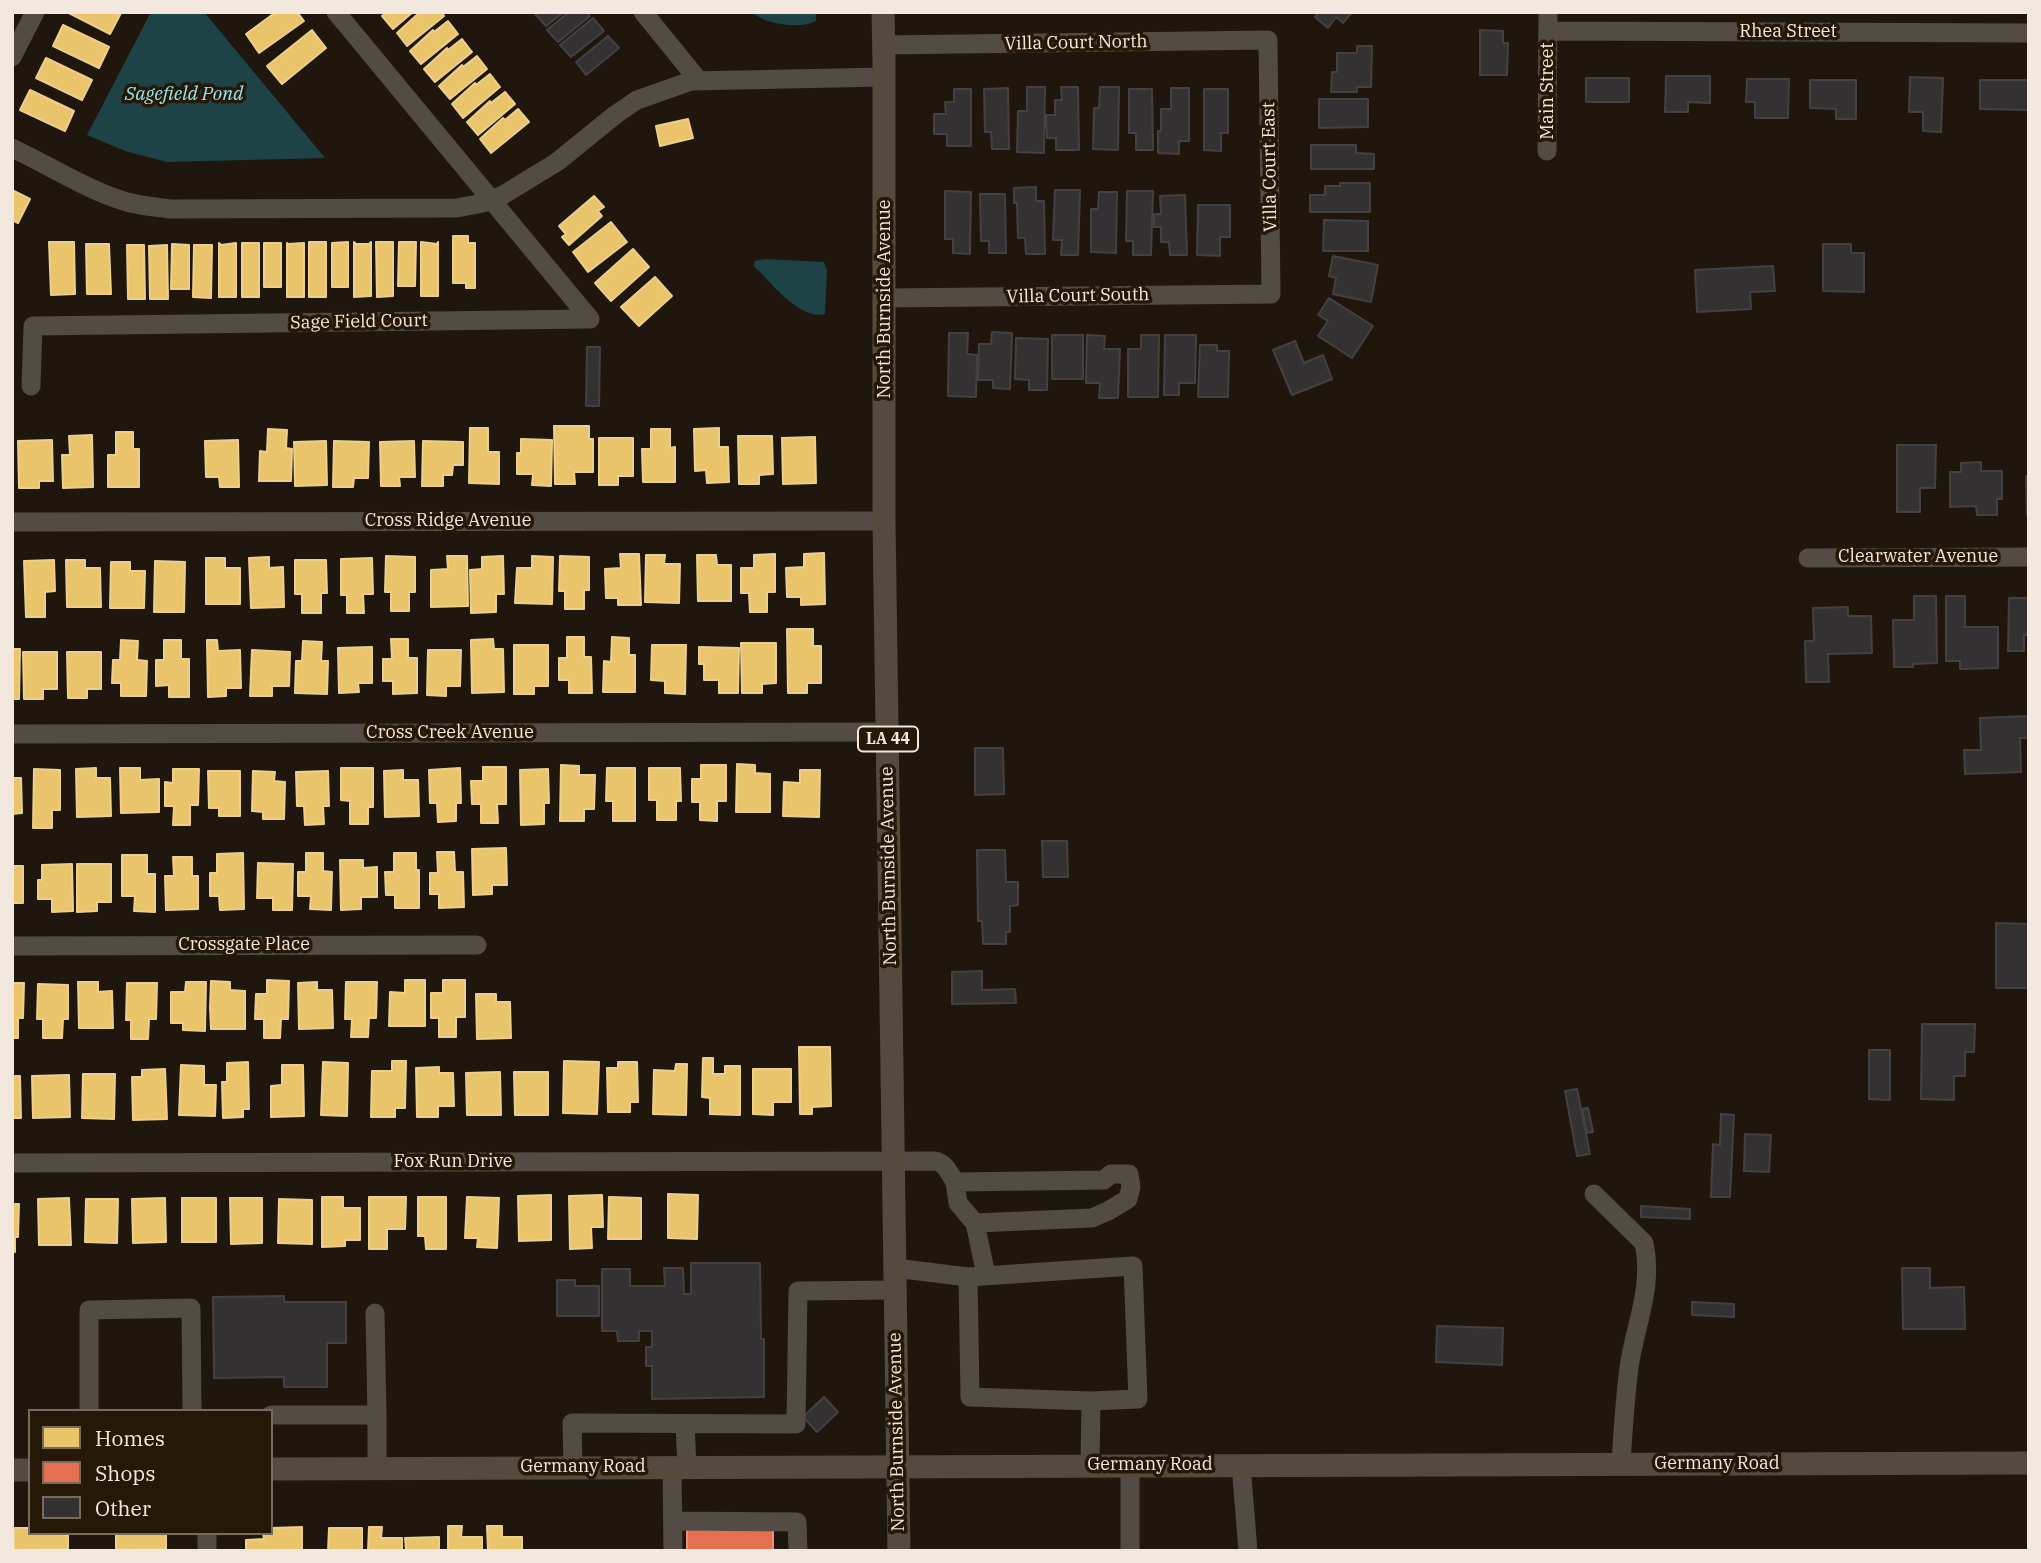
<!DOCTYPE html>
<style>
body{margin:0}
#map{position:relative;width:2041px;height:1563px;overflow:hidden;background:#1f170e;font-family:"IBM Plex Serif",serif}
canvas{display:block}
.frame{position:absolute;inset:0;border:14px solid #f2e8dd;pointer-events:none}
.legend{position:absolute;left:28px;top:1409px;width:245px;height:126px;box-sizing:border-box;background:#261807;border:2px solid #786b5d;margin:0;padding:9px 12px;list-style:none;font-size:21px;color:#f2e8dd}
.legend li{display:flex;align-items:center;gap:14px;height:35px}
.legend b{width:35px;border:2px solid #786b5d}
</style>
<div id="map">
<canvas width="2041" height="1563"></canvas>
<div class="frame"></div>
<ul class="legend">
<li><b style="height:19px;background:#e9c46a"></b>Homes</li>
<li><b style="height:19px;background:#e76f51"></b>Shops</li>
<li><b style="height:19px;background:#343132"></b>Other</li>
</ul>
</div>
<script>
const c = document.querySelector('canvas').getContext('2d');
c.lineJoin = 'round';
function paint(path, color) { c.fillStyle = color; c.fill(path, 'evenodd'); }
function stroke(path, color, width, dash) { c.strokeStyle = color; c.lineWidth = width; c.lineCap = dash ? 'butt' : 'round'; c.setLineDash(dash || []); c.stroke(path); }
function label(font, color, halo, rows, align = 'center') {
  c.font = font + ' "IBM Plex Serif",serif'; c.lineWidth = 7; c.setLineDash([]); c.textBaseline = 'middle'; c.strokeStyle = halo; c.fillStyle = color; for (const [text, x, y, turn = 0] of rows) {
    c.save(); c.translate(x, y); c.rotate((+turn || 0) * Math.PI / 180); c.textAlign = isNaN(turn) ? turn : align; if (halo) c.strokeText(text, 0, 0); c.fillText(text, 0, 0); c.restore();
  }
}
const water = new Path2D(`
 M151,12H204L325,158L167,162L125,151L87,135Z
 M751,12H816V21C798,30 766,24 751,12Z
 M765,259L824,262L827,271L825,314C800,321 771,282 754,266L755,261Z`);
const homes = new Path2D(`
 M67,12H119L121,13L110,34Z
 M276,12H297L304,21L259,53L246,34Z
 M387,12H413L393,29L382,16Z
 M420,12L421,14L423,12H442L444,16L407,46L397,33Z
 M448,21L458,34L421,64L410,51L433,30L434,32Z
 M63,25L109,47L99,68L53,46Z
 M312,30L326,48L282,84L267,66Z
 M462,39L472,52L435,82L424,69L447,48L448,50Z
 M477,56L487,69L450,99L439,86L462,65L463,67Z
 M46,58L92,80L82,100L36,78Z
 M490,74L500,87L463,118L452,104L475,83L476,85Z
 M30,90L74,111L65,131L20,110Z
 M505,92L515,104L478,135L467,122L490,101L491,103Z
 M518,109L529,122L491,153L480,139L503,118L505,120Z
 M688,119L693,138L660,146L656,126Z
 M12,190L30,199L18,223L12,220Z
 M594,196L604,207L598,211L602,216L569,245L562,237L566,234L559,226Z
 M611,222L627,242L588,272L573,252Z
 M453,236H468V243H475V288H466V283H453Z
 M49,242H74L75,294L51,295Z
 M309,242H326V297H309Z
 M348,242V287H332V243Z
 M354,242L356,244H369L371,242V296L354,297Z
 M376,242H393V296L377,297Z
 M399,242H416L415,286H398Z
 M421,242L437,244L438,242V296H421Z
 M219,243L221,245L236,243V297H219Z
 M242,243H259V297H242Z
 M264,243H281V287H264Z
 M287,243L288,244L304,243V297H287Z
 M86,244H109L111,294H87Z
 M172,244L189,245V289H171Z
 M127,245H144L145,299H128Z
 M167,245L168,299H150L149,246Z
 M194,245H212L211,298L193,297Z
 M633,249L649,267L611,301L595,283Z
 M655,277L672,296L639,326L621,307Z
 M554,426H589V439H593V472H574L575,484H555Z
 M470,428H488V452H499V484L469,483Z
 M719,428V447H728L729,482L707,483L706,470L695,471L694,429Z
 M268,429L287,430L286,448L292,449L291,481H259L260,451L267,452Z
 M651,429H670V448L675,447V482H643L642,449H651Z
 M116,432H133V449H139V487H108V455H116Z
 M92,435L93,487L63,488L62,455H70L69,436Z
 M738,436H772L773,474L759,475V484H739Z
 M815,437L816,483L783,484L782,438Z
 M599,438H633V476H618V485H599Z
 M521,439L552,440L551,486L532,485L533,474H517V453H521Z
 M52,440L53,481H39V488H19L18,441Z
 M238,440L239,487H220L219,477H206L205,441Z
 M326,441L327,485L295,486L294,442Z
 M334,441L369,442L368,478H354L353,487H333Z
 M414,441L415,477H399L400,486H381L380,442Z
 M423,441L463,442V465H453L452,475H443V486H422Z
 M824,553L825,604L801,605V597H787L786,568L804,567V554Z
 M620,554H639L641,605H618V598H606L605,569L621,568Z
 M775,554V592H767V612H750L749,593H741V568H754V555Z
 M646,555H665L664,564H680L679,603L645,602Z
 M697,555H716L717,565H731V601H698Z
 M386,556L415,557V592H409V611H391V592H385Z
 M447,556H467L468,606L431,607V570L448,569Z
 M503,556L504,594H496V612L471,613L470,570L482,569V557Z
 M532,556L553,557L552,604L515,603L517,568H532Z
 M560,556L589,557V590H584V609H565V591H559Z
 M269,557V568L283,567L284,607L251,608L249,558Z
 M206,558H225V568H240V604H206Z
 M372,558L373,594H363L364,613H347V595H341V559Z
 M54,560L55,591L45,592V617H26L24,561Z
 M66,560H85V568H100L101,607H67Z
 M295,560H326L327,593H321V613H302V594H295Z
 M155,561L185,562L184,612H154Z
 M111,562H130V571H145L144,608H110Z
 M787,629H813V646H821V683H807V693H788Z
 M567,637H584V657H591L592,693H569V680H559V658H567Z
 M612,637L629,638V655H635V692H603L604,661L611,662Z
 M391,639H408V658H417V693L393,694V681H383V659H392Z
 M493,639L494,649H503L504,692L472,693L471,640Z
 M121,640L138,641L137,660L147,661L146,696H121V683H112L113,660H120Z
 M164,640H181V659H189V697H169V685L156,686V660H164Z
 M207,640H217L218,651L240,650L241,688H226V696L208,697Z
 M303,641L322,642L321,661H328L327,694L295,693L296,661H302Z
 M741,643H776V683L762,684V693H742Z
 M514,645H548V686H534V694H514Z
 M652,645H686L685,694L665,693V681L651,680Z
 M372,647V683H358L359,692L339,693L338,648Z
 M699,647L739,648L738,693H719V680H704V664H699Z
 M12,649H20L19,699H12Z
 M252,650L290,652L289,686H272V696H250Z
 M428,650H461L460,686H446V696L427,695Z
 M23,652H57V689H43V699H24Z
 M67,652H101V689H87V698H68Z
 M737,764L755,765V773L770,774V812H736Z
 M561,765L579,766V775H595L594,809H584V821H560Z
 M701,765H726V801H717V821L700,820V802H692V779H701Z
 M483,767H506V804H497L498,823H481V804H472L471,781H483Z
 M96,768V778H110L111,816L77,817L76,769Z
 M120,768H140V780L159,779V812L121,813Z
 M341,768H373V807H368V824H350V801L341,800Z
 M460,768L461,803H456V821L438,822L437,803H430L429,770Z
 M607,768H635V821H613V801H606Z
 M649,768H680L681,801H676V820H657V800H649Z
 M34,769L60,770V810H52V828H33Z
 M173,769H199L198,805H190V825H173L174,806H165V782L173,783Z
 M548,769L549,803H544V824L521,825L520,770Z
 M403,770V780H418L419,816L385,817L384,771Z
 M800,770H820L819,817L783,816L784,782L800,783Z
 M208,771H240V816H219V808H209Z
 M253,771L275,772L274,781L285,782L284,819H263V812L252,811Z
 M328,771L329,806H323L324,824L305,825L304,806H297L296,772Z
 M12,778H21L22,813L12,814Z
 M506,848L507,885H492V894L473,895L472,849Z
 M437,852H454L455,872H463L464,907L439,908V894H430V873H438Z
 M243,853L244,909L220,910L219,896H210V873H217V854Z
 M306,853H323V871L332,872L331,910L310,909L311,896H298V872H306Z
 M394,853H416V870H419V908H395V895H386L385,872H394Z
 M122,855H147V874H155V912L134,911L135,896H122Z
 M173,857H192V876H198V909L166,910L165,876H174Z
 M340,860H363V868L377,867V897H361V909L341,910Z
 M258,863L293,864L292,910H273V898H257Z
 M72,864L73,911L52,912V899H38V880H42V865Z
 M77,864H111V902H97V911L77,912Z
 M12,866H23V903H12Z
 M267,980L289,981L288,1019H281L280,1038H264V1019H255L256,994H267Z
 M405,980H425V1026H389L390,992L405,993Z
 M443,980H465V1017H456V1037H439V1018H431V993H443Z
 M211,981L230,982V990L245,991V1029H211L210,1007Z
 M78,982H98V992L112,991L113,1028H79Z
 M186,982H206L205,1031L183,1030V1023H171V992H185Z
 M317,982V990H332L333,1028L299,1029L298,983Z
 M346,982H377L376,1018H369L368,1037H351L352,1019H345Z
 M12,983H24L23,1018H18V1038H12Z
 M127,983H157L156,1019H149L148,1039H131V1020H126Z
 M38,984L68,985V1019H63L62,1038H43V1019H37Z
 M476,994H496V1002H510L511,1038L477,1039Z
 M799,1047H830L831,1106L812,1107V1114H800Z
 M703,1058H713V1074H725V1066H740V1115L710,1114V1098L702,1097Z
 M392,1061H406L405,1108H395V1117H371L372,1071H392Z
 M564,1061L599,1062L597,1114L563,1113Z
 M248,1062L249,1109H243V1117L223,1118L222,1082H227V1063Z
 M323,1062L348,1063L347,1116L321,1115Z
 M618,1062H637L638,1102H630V1112H608L607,1068H618Z
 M676,1064H687L686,1115L653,1114L654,1070L675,1071Z
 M181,1065L204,1066V1085H216L215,1116L179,1115Z
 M282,1065H303L304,1116L271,1117V1086L282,1085Z
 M12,1066L13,1076H20L21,1118H12Z
 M439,1067V1073H453L454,1106H438V1117H417L416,1068Z
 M165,1069L167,1119L133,1120L132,1077H142V1070Z
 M753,1069H791V1102H773V1115L753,1114Z
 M500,1072L501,1115H467L466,1073Z
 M514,1072H548V1115H515Z
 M83,1074H115L114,1119L82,1118Z
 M69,1075L70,1117L33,1118L32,1076Z
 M668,1194L698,1195L697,1239L668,1238Z
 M551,1195V1240L519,1241L518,1196Z
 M602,1195L603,1227H591L592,1248L570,1249L569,1196Z
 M322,1197H343V1208H360V1240H345V1246L322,1247Z
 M369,1197H406L405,1229H387V1249H369Z
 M418,1197H446V1249H426L425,1236H418Z
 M467,1197L499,1198L497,1248L477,1247L478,1238H465Z
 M609,1197L641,1198V1239H608Z
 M69,1198L71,1245H39L38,1199Z
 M165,1198L166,1242L133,1243L132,1199Z
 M182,1198H216V1242H182Z
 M230,1198H262V1243L231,1244Z
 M86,1199H118L117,1243L85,1242Z
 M279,1199L312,1200V1244L278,1243Z
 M12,1204H19L18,1237H15V1252L12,1251Z
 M448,1526H462L461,1537H482V1551H448Z
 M487,1526H502V1537H522V1551H488Z
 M302,1527V1551H246V1540L264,1539L263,1533H271V1528Z
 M369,1527H382L381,1538H402V1551H368Z
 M14,1528H30V1533L68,1535V1549L14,1550Z
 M329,1528H362V1551H328Z
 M116,1533L166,1534V1549L116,1550Z
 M439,1537V1551H406L405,1538Z`);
const shops = new Path2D(`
 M687,1530H773V1551H687Z`);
const building = new Path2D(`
 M537,12H564L546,26L535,14Z
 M569,12H587L590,16L558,42L547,30Z
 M1319,12H1352L1343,23L1336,17L1328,28L1315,17Z
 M593,18L604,31L571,57L560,45Z
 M1480,30L1503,31V43H1508L1507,75H1480Z
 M608,36L619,48L586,75L576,62Z
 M1357,46H1372L1371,87H1357V92H1331L1332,72H1337V53H1357Z
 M1666,76H1710V103L1688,102V112H1665Z
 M1910,77L1943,78L1941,132L1923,131V112H1909Z
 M1586,78H1629V102H1586Z
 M1747,79H1789L1788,118H1755V102H1746Z
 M1810,80H1856V119H1836V109L1810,108Z
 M1980,80H2029V110L1980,109Z
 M1027,87H1045L1044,153L1017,152L1018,111H1027Z
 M1061,87H1078L1079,150H1056V138H1047L1046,115H1055V100H1062Z
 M1100,87H1119L1118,150L1093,149L1094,108H1099Z
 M1008,88L1009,149H992L991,132H985L984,89Z
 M1171,88H1189V141H1179V154L1158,153V131H1161V109H1171Z
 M954,89H971V146H947V134H934V114H946L945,102H954Z
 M1129,89H1152L1153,150H1136V133H1129Z
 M1204,89H1228V133H1221V151L1204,150Z
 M1319,99H1368V127L1319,128Z
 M1311,145H1356V153L1374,154V169H1311Z
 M1340,183H1370V212H1310V195H1325V186H1340Z
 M1036,187V201H1044L1045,254H1026L1025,238H1018L1017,203H1014V188Z
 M1055,190H1080L1078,255H1061L1062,240H1053Z
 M945,191L971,192L970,254L953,253V239H945Z
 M1127,191H1153L1151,255H1133V241H1126Z
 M1099,192H1117L1116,253L1091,252V209H1098Z
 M980,194H1005L1006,253H989V241H981Z
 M1185,195L1187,255H1170L1169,242H1161V227H1154V214H1161L1160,196Z
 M1198,205H1230V237H1220V256L1197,255Z
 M1324,220L1368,221V251H1323Z
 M1823,244H1851V253H1864V292L1823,291Z
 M1333,256L1378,265L1371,302L1333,294L1336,278L1329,276Z
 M1773,266L1775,291L1750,292L1751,309L1697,312L1695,270Z
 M1329,298L1373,326L1352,358L1318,336L1328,321L1318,315Z
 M992,332L1012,333L1010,389L993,388V380H978L979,344H991Z
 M949,333H968L967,354L977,355L976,397L948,396Z
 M1052,335H1083V379H1052Z
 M1087,335L1105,336L1104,349H1120L1118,398H1099L1100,383H1086Z
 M1141,335H1159L1158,397H1128V349H1141Z
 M1165,335H1196L1195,383H1179V395H1164Z
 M1016,338L1048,339L1047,390H1029V380L1015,379Z
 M1295,341L1304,363L1323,355L1332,379L1292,395L1273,350Z
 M1200,345H1217V351H1229L1228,397H1198Z
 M587,347H600L599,406H586Z
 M1897,445H1936L1935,488H1920V512H1897Z
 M1981,462V471H2002V499H1997V515H1977L1976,506L1950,507V472H1961V463Z
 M2026,476H2029V516H2027Z
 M1914,596H1936L1937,663L1913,664V667H1894L1893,620H1914Z
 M1946,596H1965V627H1998V668L1960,669V661H1946Z
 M2009,598H2029V635H2024V651H2008Z
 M1848,607V616H1871L1872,653L1828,654L1829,682H1806L1805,641H1814L1813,608Z
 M2029,716V738H2020L2021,772L1965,774L1964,750H1981L1980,718Z
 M975,748H1003L1004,794L975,795Z
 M1042,841H1067L1068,877H1043Z
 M977,850H1005L1006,882H1018V905L1010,906V932H1006V944H983L982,921H978Z
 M1996,923L2029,924V988H1996Z
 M982,971V990L1015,989L1016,1003L952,1004V972Z
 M1922,1024H1975L1974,1052H1965V1076H1954V1100L1921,1099Z
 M1869,1050H1890V1100L1869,1099Z
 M1577,1089L1590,1154L1577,1156L1565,1091Z
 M1588,1108L1593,1132L1587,1133L1582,1109Z
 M1721,1114L1734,1115L1730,1197H1711L1713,1144L1720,1145Z
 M1745,1134L1771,1135L1769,1172L1744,1171Z
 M1641,1206L1690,1209V1219L1641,1217Z
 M691,1263H760L761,1339H764V1397L652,1399V1366H646V1347H652V1331H639V1341H618L617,1331H602V1269H630V1286H665L664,1268H683L684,1294H691Z
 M1902,1268H1930V1288L1964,1287L1965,1329H1903Z
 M557,1280H575V1286H599V1316H557Z
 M284,1296V1302H346V1343H327V1387H284V1377L214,1378L213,1297Z
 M1692,1302L1734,1304V1317L1692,1315Z
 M1437,1326L1503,1328L1502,1365L1436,1362Z
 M824,1397L838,1412L817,1432L803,1417Z`);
const minor = new Path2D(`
 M643,12L699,81
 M1548,31L2029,33
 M883,45L1268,40L1271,294L885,298
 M12,57L35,12
 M12,148C48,165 89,191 127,202C141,206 156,207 170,209L457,208L483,203L503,195L557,162L615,115L637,100L691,81L884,77
 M1547,151L1548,12
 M31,386L33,326L590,319L336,12
 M12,522L884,521
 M1808,558L2029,557
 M12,734L887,732
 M12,946L477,945
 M12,1163L935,1161C946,1163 949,1173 955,1182L1104,1180L1111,1174H1129L1131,1187L1128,1199L1108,1211L1092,1218L975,1223L986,1275
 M955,1182L958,1203L975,1223
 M1594,1194L1644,1243C1653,1285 1637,1321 1630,1361C1625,1395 1623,1429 1621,1464
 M895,1268L968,1277L1133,1266L1138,1399L1091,1401L970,1397L968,1277
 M375,1313L377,1415
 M89,1411V1310L191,1308L192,1411
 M271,1415H377V1468
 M685,1424L687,1467
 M1090,1465L1091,1401
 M1130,1465V1551
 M1241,1465L1248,1551
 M573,1467L572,1423L796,1424L798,1291L895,1290
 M672,1467L673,1551
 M673,1521L797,1522L798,1551
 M207,1551V1533`);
const major = new Path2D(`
 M883,12L884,62V521L899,1551
 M271,1469L2029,1463
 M12,1470H30`);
const shields = [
 [888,739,60]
];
const shieldNames = [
 ["LA 44",888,739]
];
const streetNames = [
 ["Rhea Street",1788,32],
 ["Villa Court North",1076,43,-1],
 ["Main Street",1548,91,-90],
 ["Villa Court East",1270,167,-91],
 ["Villa Court South",1078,296,-1],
 ["North Burnside Avenue",885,299,-90],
 ["Sage Field Court",359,322,-1],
 ["Cross Ridge Avenue",448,521],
 ["Clearwater Avenue",1918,557],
 ["Cross Creek Avenue",450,733],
 ["North Burnside Avenue",889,866,-91],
 ["Crossgate Place",244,945],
 ["Fox Run Drive",453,1162],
 ["North Burnside Avenue",897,1432,-91],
 ["Germany Road",1717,1464],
 ["Germany Road",1150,1465],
 ["Germany Road",583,1467]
];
const waterNames = [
 ["Sagefield Pond",184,95]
];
paint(water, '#1e4346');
paint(homes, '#e9c46a');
stroke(homes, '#eccf8c', 2);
paint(shops, '#e76f51');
stroke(shops, '#ea937b', 2);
paint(building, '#343132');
stroke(building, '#454142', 2);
stroke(minor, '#524c45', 19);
stroke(major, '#554a3e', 23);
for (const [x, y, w] of shields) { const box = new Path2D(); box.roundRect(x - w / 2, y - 12.5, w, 25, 5); c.fillStyle = '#261807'; c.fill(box); stroke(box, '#f2e8dd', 2); }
label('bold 16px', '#f2e8dd', null, shieldNames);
label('18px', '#f2e8dd', '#261807', streetNames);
label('italic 19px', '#99e6ef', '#261807', waterNames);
</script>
